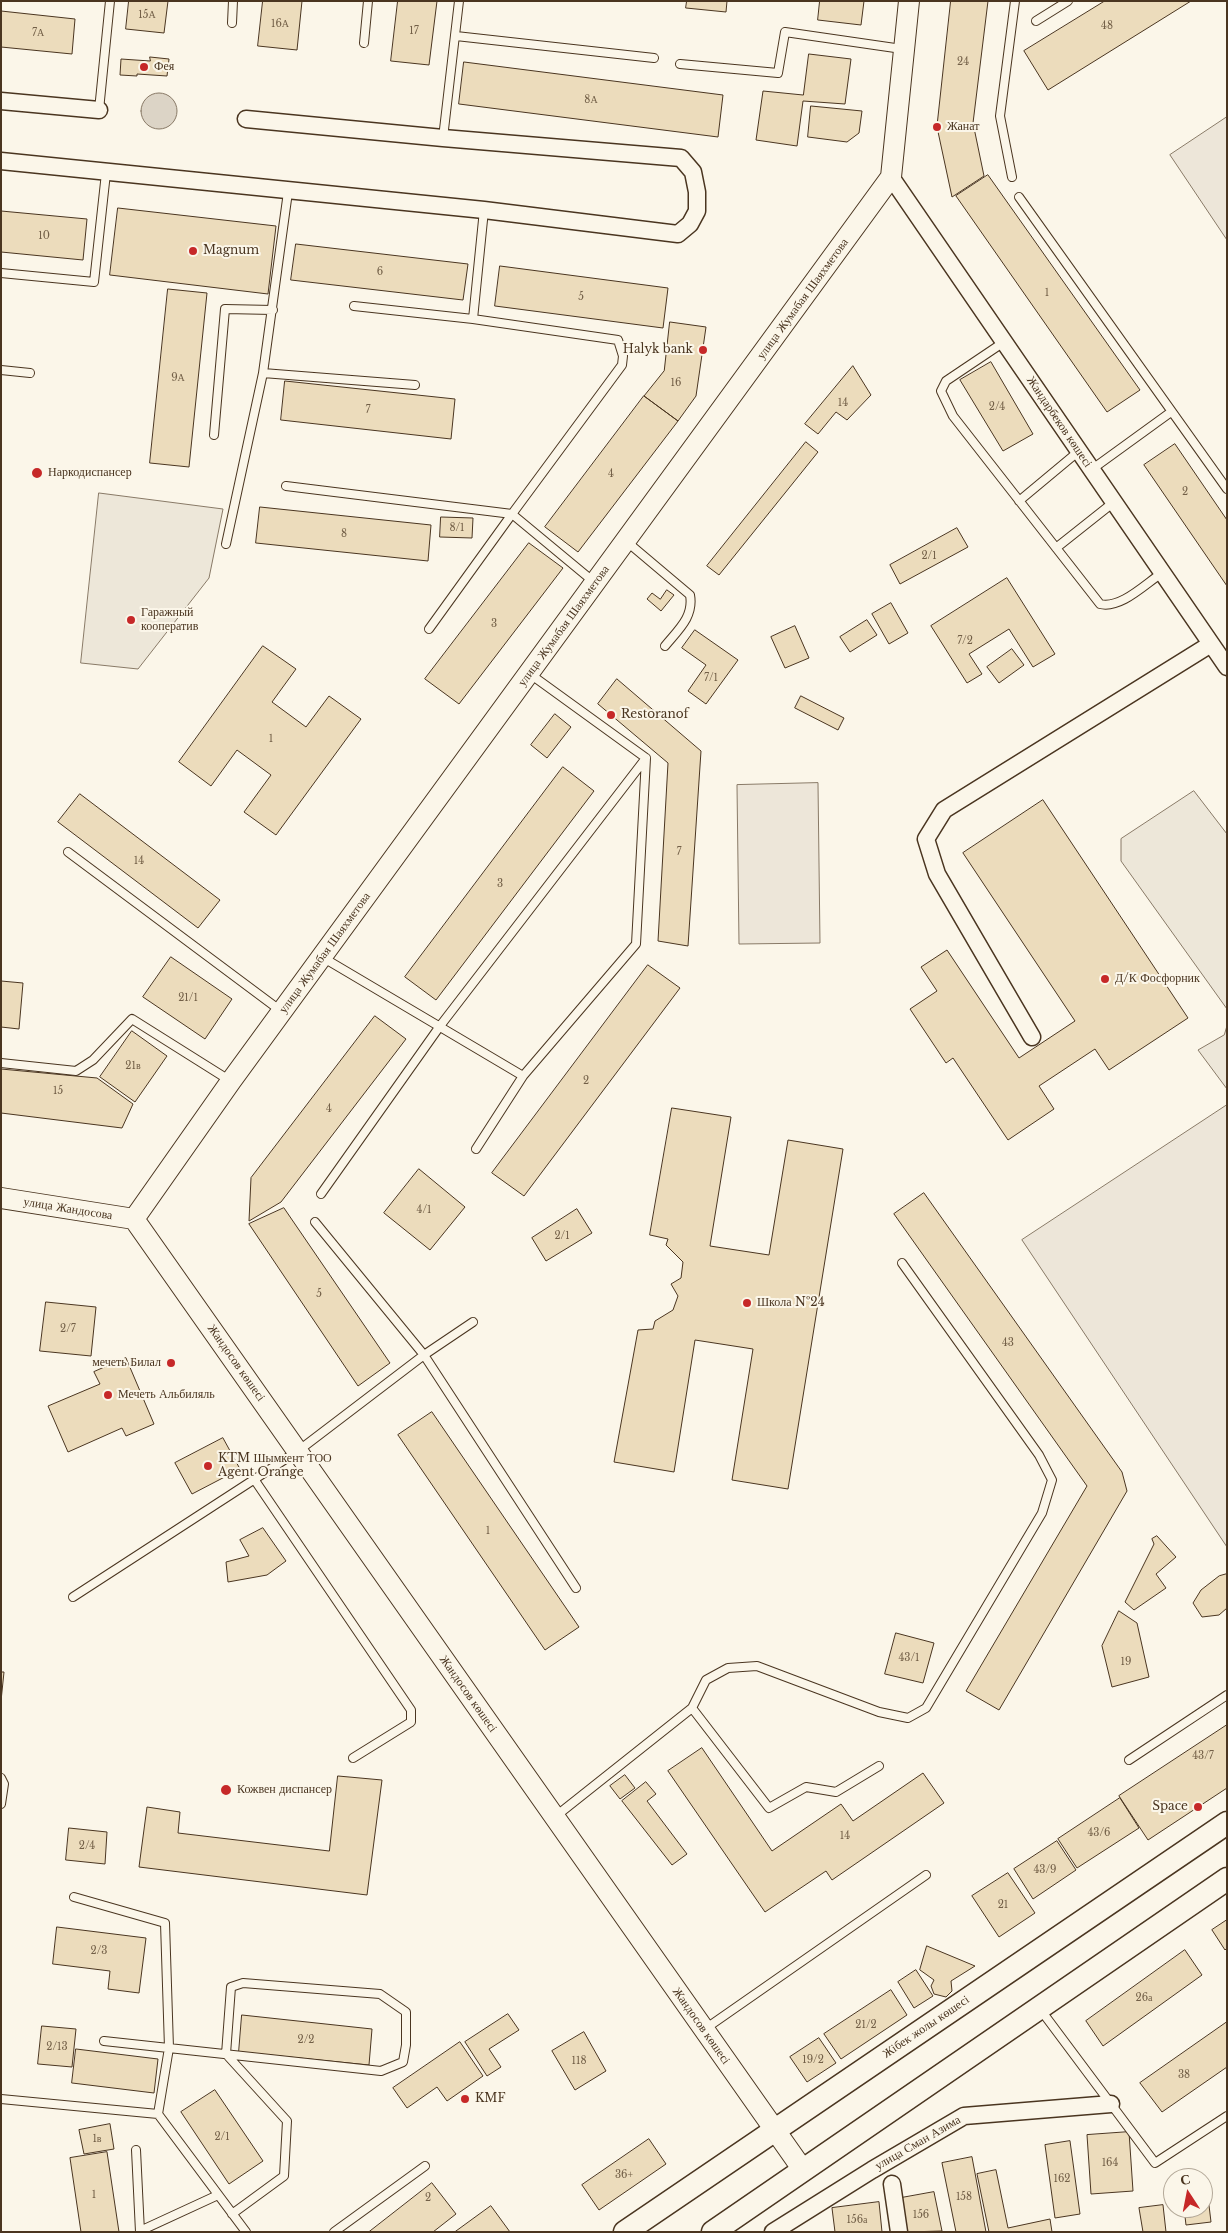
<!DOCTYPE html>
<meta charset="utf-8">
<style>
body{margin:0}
#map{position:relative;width:1228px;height:2233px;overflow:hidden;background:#fbf6e9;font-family:"Libre Baskerville",serif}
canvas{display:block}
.frame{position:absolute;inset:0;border:2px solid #4a3520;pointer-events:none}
.north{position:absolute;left:1163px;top:2168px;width:50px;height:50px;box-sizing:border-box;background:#fbf6e9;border:1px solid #b4a999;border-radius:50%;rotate:349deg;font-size:14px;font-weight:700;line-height:20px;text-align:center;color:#4a3520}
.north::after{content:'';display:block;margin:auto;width:18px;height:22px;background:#c62828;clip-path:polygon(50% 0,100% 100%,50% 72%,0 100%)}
</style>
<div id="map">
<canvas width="1228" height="2233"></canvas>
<div class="frame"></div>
<div class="north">С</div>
</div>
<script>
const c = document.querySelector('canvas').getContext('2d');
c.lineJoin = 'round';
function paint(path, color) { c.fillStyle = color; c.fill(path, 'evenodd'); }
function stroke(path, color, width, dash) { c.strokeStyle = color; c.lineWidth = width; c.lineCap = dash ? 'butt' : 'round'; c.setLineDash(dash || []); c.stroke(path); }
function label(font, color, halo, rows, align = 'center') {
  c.font = font + ' "Libre Baskerville",serif'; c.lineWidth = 4; c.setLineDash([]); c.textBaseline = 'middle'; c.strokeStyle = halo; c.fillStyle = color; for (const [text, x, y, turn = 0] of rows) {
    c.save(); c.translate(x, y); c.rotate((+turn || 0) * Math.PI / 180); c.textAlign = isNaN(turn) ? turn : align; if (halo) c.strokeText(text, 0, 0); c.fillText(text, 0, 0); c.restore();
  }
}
const green = new Path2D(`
 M1227,117V240L1170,155Z
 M818,783L820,943L739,944L737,785Z
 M1227,1105V1547L1022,1240Z`);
const parking = new Path2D(`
 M99,493L223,509L209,578L138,669L81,663Z
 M1194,791L1227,834V1009L1121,861V839Z
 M1227,1026V1089L1198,1050L1224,1035Z`);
const water = new Path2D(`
 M141 111a18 18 0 1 1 36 0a18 18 0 1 1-36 0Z`);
const building = new Path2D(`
 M129,1H168L164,33L126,29Z
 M263,1H302L297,50L258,46Z
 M398,1H437L429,65L391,61Z
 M687,1H727L726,12L686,8Z
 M820,1H864L861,25L818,20Z
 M951,1H988L973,123L984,176L952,197L937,127Z
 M1105,1H1191L1048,90L1024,51Z
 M1,11L75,19L72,54L1,47Z
 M809,54L851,59L845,104L803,101L797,146L756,140L763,91L803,95Z
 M150,57L169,59L167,76L137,74V76L120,75L121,59L150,61Z
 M464,62L723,95L718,137L459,104Z
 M811,106L862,111L859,133L847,142L808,137Z
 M988,175L1140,390L1107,412L956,196Z
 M118,208L276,226L268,294L110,275Z
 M1,211L87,219L83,260L1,252Z
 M296,244L468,264L463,300L291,280Z
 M500,266L668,288L663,328L495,306Z
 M168,289L207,293L189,467L150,463Z
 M670,322L706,327L696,396L678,421L644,396L664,371Z
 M991,362L1033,434L1003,451L960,380Z
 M853,366L871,395L847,420L836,412L818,434L805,424Z
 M285,381L455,399L451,439L281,420Z
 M644,396L678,421L578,552L545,527Z
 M806,442L818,452L719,575L707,566Z
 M1175,444L1227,520V586L1144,465Z
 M260,507L431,525L428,561L256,543Z
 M441,517L473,518L472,538L440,537Z
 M957,528L968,547L900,584L890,565Z
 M529,543L563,568L459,704L425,679Z
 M1007,578L1055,654L1033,667L1009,629L969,654L982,674L967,683L931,626Z
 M667,590L674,595L661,611L647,599L652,593L660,599Z
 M891,603L908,633L889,644L872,614Z
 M867,620L877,635L850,652L840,637Z
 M795,626L809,658L785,668L771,637Z
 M695,630L738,660L706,704L688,691L706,665L682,648Z
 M263,646L296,669L272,702L306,727L329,696L361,719L276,835L244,812L271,775L237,750L211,786L179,762Z
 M1012,649L1024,665L999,683L987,667Z
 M617,679L701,751L688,946L658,941L668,763L598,704Z
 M801,696L844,718L838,730L795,708Z
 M555,714L571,727L547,758L531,745Z
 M563,767L594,791L436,1000L405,977Z
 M80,794L220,900L198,928L58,822Z
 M1043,800L1188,1018L1109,1070L1095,1049L1039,1086L1054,1109L1008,1140L953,1058L946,1063L910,1009L937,991L921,967L947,950L1019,1058L1075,1021L963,853Z
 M171,957L232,999L205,1039L143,997Z
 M648,965L680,988L524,1196L492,1173Z
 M1,981L23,983L19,1029L1,1027Z
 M375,1016L406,1039L281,1202L249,1221L251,1178Z
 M132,1031L167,1056L135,1102L100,1077Z
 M1,1069L97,1078L133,1104L122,1128L1,1113Z
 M672,1108L731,1117L710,1246L769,1255L788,1140L843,1149L788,1489L732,1480L753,1349L695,1340L674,1472L614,1462L638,1330L653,1329L655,1321L673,1310L678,1296L671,1284L681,1278L683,1262L666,1245L668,1239L650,1235Z
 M419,1169L465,1207L430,1250L384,1213Z
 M924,1193L1122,1472L1127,1491L999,1710L966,1691L1087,1486L894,1214Z
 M284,1208L390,1363L358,1386L249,1224Z
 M577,1209L592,1233L546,1261L532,1238Z
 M46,1302L96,1307L91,1356L40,1351Z
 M126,1358L154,1424L126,1436L122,1428L68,1452L48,1406L100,1384L94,1372Z
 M432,1412L579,1627L545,1650L398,1435Z
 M223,1438L240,1469L192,1494L175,1463Z
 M263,1528L286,1561L267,1575L228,1582L226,1562L249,1556L240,1540Z
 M1157,1536L1176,1557L1156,1574L1166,1588L1134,1610L1125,1602L1154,1544L1152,1539Z
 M1227,1574V1608L1219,1615L1202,1617L1193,1603L1201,1590L1219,1576Z
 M1119,1611L1137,1623L1149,1677L1112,1687L1102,1646Z
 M896,1633L934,1643L923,1683L885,1674Z
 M1,1672H4L1,1701Z
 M1227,1725V1788L1148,1840L1119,1796Z
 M702,1748L772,1851L841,1804L853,1821L923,1773L944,1803L832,1880L826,1871L765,1912L668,1771Z
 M625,1775L635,1788L620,1799L610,1786Z
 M338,1776L382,1780L367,1895L139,1867L147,1807L180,1812L178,1833L329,1851Z
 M646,1782L656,1794L647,1801L687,1854L672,1865L622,1801Z
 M1120,1798L1139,1828L1077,1868L1058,1839Z
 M69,1828L107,1832L105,1864L66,1860Z
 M1057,1841L1076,1870L1033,1899L1014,1869Z
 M1008,1873L1035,1913L999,1937L972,1896Z
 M1227,1920V1948L1225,1950L1212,1930Z
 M57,1927L146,1938L139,1993L108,1989L110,1971L53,1964Z
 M927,1946L975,1966L951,1981L952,1991L946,1997L934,1994L931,1986L934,1980L920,1970Z
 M1185,1950L1202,1975L1103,2046L1086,2021Z
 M916,1970L933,1996L914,2008L898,1982Z
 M891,1990L907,2015L841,2059L824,2034Z
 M508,2014L519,2030L489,2049L501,2067L487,2076L465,2042Z
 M242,2015L372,2029L369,2065L239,2052Z
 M1227,2022V2067L1162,2112L1140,2083Z
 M42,2026L76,2029L72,2067L38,2064Z
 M584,2032L606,2071L575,2090L552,2051Z
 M819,2038L836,2063L807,2082L790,2057Z
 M460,2042L483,2076L447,2101L437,2087L407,2108L393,2088Z
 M76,2049L158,2059L154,2093L72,2083Z
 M215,2090L263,2161L229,2184L181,2112Z
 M110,2124L114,2149L84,2154L79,2130Z
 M1129,2132L1133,2191L1091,2194L1087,2135Z
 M649,2139L666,2164L599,2210L582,2185Z
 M1070,2141L1080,2214L1055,2218L1045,2145Z
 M107,2152L119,2232H81L70,2158Z
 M972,2157L986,2232H956L942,2163Z
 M996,2170L1008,2228L1050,2219L1052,2232H989L977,2174Z
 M432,2183L456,2214L433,2232H369Z
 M934,2192L942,2231L907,2232L901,2198Z
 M1208,2197L1211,2222L1186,2225L1184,2208H1203V2198Z
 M879,2202L882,2232H835L832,2208Z
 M1163,2205L1166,2232H1143L1139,2208Z
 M491,2206L510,2232H455Z`);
const service = new Path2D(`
 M1036,21L1068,1
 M232,23L233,1
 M456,36L654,58
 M364,43L368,1
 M680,64L778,73L785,32L902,49
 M99,110L110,1
 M443,138L459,1
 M1012,177L1000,116L1015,1
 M288,192L263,373L415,385
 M1019,197L1227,489
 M1,273L94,282L106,173
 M354,306L473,319L484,210
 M473,319L618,340L623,356L622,365L512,514L594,582
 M1004,342L946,381L941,391L953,416L1100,604C1121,609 1145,584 1162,573
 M1,370L30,373
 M214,435L225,309L273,310
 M1091,470L1171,412
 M286,486L512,514L429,629
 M1019,501L1079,451
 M626,541L690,595C694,617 678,630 665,646
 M226,544L263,373
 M1056,548L1114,502
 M68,852L281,1011
 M322,957L523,1076
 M1,1063L76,1071L93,1060L132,1019L229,1080
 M476,1149L523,1076L636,944L646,758
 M321,1194L440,1026L646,758L530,674
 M315,1222L424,1355L576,1588
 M254,1479L411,1710V1722L353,1758
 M73,1597L298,1451L424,1355L473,1322
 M692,1708L769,1808L806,1787L836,1792L879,1766
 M1129,1760L1227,1695
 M1,1778L4,1784L1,1804
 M556,1816L692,1708L706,1680L728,1668L757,1666L879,1712L908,1718L926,1708L1042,1513L1052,1480L1039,1455L902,1263
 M74,1897L165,1923L169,2048L158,2114
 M1040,2009L1155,2163L1227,2116
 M705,2029L926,1875
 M104,2041L381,2071L403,2062L406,2045V2012L380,1994L243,1983L231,1987L226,2054L287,2121L284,2176L232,2214
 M1,2099L158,2114L246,2232
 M136,2150L140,2232
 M140,2231L218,2195
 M334,2232L425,2166`);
const minor = new Path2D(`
 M1,101L99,110
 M1,161L484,210L678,234L690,224L697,211V192L693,172L681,158L443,138L246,119
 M891,177L1227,667
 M1032,1037L937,874L926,839L944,810L1211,644
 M892,2184L899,2232
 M773,2232L872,2170L964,2116L1111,2104`);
const tertiary = new Path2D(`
 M1,1198L134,1219
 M134,1219L231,1081L891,177L909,1
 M134,1219L803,2170`);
const secondary = new Path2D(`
 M625,2232L1227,1823
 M713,2232L1227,1879`);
const markers = [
 [144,67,5,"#c62828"],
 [937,127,5,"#c62828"],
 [193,251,5,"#c62828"],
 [703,350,5,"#c62828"],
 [37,473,6,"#c62828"],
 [131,620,5,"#c62828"],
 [611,715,5,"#c62828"],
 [1105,979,5,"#c62828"],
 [747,1303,5,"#c62828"],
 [171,1363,5,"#c62828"],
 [108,1395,5,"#c62828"],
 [208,1466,5,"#c62828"],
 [226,1790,6,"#c62828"],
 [1198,1807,5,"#c62828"],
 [465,2099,5,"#c62828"]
];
const numberNames = [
 ["15А",147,15],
 ["16А",280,24],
 ["48",1107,26],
 ["17",414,31],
 ["7А",38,33],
 ["24",963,62],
 ["8А",591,100],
 ["10",44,236],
 ["6",380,272],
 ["1",1047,293],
 ["5",581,297],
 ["9А",178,378],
 ["16",676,383],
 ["14",843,403],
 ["2/4",997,407],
 ["7",368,410],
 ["4",611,474],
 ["2",1185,492],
 ["8/1",457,528],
 ["8",344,534],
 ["2/1",929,556],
 ["3",494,624],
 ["7/2",965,641],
 ["7/1",711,678],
 ["1",271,739],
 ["7",679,852],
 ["14",139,861],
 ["3",500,884],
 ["21/1",188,998],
 ["21в",133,1066],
 ["2",586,1081],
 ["15",58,1091],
 ["4",329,1109],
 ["4/1",424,1210],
 ["2/1",562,1236],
 ["5",319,1294],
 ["2/7",68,1329],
 ["43",1008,1343],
 ["1",488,1531],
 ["43/1",909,1658],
 ["19",1126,1662],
 ["43/7",1203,1756],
 ["43/6",1099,1833],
 ["14",845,1836],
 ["2/4",87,1846],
 ["43/9",1045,1870],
 ["21",1003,1905],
 ["2/3",99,1951],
 ["26а",1144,1998],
 ["21/2",866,2025],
 ["2/2",306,2040],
 ["2/13",57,2047],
 ["19/2",813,2060],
 ["118",579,2061],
 ["38",1184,2075],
 ["2/1",222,2137],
 ["1в",97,2139],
 ["164",1110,2163],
 ["36+",624,2175],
 ["162",1062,2179],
 ["1",94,2195],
 ["158",964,2197],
 ["2",428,2198],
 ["156",921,2215],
 ["156а",857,2220]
];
const poiNames = [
 ["Фея",154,67],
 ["Жанат",947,127],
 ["Magnum",203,251],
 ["Halyk bank",693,350,"right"],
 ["Наркодиспансер",48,473],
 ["Гаражный",141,613],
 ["кооператив",141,627],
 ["Restoranof",621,715],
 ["Д/К Фосфорник",1115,979],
 ["Школа №24",757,1303],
 ["мечеть Билал",161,1363,"right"],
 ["Мечеть Альбиляль",118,1395],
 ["KTM Шымкент ТОО",218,1459],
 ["Agent Orange",218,1473],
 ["Кожвен диспансер",237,1790],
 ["Space",1188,1807,"right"],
 ["KMF",475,2099]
];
const streetNames = [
 ["улица Жумабая Шаяхметова",803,299,-54],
 ["Жандарбеков көшесі",1059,422,56],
 ["улица Жумабая Шаяхметова",564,626,-54],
 ["улица Жумабая Шаяхметова",325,953,-54],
 ["улица Жандосова",68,1209,9],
 ["Жандосов көшесі",236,1363,55],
 ["Жандосов көшесі",468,1694,55],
 ["Жандосов көшесі",701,2026,55],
 ["Жібек жолы көшесі",926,2027,-34],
 ["улица Сман Азима",918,2143,-30]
];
paint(green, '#ede6d9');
stroke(green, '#887966', 1);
paint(parking, '#ede7d9');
stroke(parking, '#887966', 1);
paint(water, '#dcd4c6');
stroke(water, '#887966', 1);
paint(building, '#ecdcbc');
stroke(building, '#4a3520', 1);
stroke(service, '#4a3520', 10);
stroke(minor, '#4a3520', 19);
stroke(tertiary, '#4a3520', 22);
stroke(secondary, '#4a3520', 25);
stroke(service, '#fbf6e9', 8);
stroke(minor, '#fbf6e9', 16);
stroke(tertiary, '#fbf6e9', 20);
stroke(secondary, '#fbf6e9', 22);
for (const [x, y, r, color] of markers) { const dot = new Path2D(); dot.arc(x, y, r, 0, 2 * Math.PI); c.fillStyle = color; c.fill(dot); stroke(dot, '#fbf6e9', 2); }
label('10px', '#725f47', null, numberNames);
label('12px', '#4a3520', '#fbf6e9', poiNames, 'left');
label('12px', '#4a3520', '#fbf6e9', streetNames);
</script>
